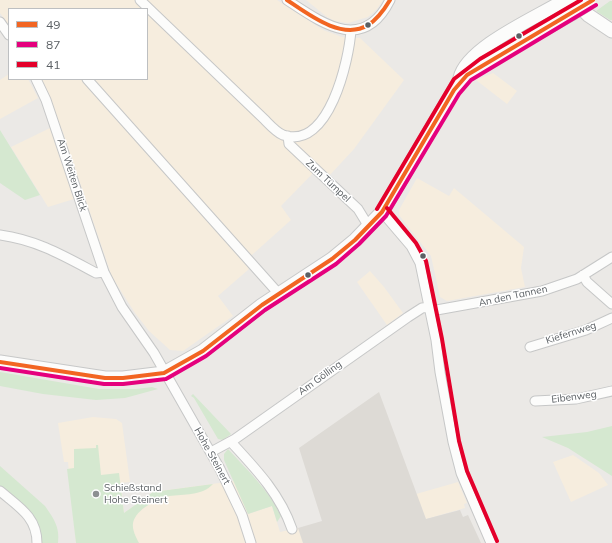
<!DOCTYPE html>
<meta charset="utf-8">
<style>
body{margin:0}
#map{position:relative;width:612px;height:543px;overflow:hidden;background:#ebe9e6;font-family:Mulish,sans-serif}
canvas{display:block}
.legend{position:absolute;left:8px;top:8px;width:140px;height:72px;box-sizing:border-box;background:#fff;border:1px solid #bdbfc1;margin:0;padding:5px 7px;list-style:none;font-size:12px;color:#5b6064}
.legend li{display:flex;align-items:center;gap:8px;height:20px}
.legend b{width:20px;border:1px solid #bdbfc1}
</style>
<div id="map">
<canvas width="612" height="543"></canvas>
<ul class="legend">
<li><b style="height:5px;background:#f26522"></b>49</li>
<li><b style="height:5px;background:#e5007d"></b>87</li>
<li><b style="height:5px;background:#e4002b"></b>41</li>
</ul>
</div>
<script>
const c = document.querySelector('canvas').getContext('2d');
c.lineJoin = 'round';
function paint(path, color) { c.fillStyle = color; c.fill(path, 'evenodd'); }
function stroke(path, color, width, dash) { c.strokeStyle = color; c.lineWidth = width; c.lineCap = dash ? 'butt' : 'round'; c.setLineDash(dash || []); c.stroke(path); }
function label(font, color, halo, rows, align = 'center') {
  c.font = font + ' Mulish,sans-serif'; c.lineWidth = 3; c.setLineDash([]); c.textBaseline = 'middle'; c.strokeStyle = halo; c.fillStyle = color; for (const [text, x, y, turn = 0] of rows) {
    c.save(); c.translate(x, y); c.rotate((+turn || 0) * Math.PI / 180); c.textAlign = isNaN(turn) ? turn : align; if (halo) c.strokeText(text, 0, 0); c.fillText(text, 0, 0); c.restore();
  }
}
const commercial = new Path2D(`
 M0,0H277L323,30L342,37L360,38L404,80L354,149L328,177L318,168L281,206L291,220L244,262L249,269L218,296L233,316L183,351L170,350L149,331L135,313L112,277L63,133L40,79H147V9H9V25L0,13Z
 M306,0H383L377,9L368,17L348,23L335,21L327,17Z
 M493,73L517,91L507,104L476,80Z
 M9,74V79H28L38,98L0,119V80Z
 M50,128L74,199L48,207L11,147Z
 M417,178L449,196L454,188L524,247L521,268L525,287L447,301L440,297L431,256L399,215V210Z
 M370,271L384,287L403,313L387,325L357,282Z
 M93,417L116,419L122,423L130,482L121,483L124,513L153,492L234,481L248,514L272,506L280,532L298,528L303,543H76L68,462H64L58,423Z
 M573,455L599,473L608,485L571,502L553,462Z
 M458,482L467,503L464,504L465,508L426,519L416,494Z`);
const education = new Path2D(`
 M379,392L426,519L460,510L463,517L468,515L481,543H303L298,528L322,521L299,448Z`);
const green = new Path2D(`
 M610,1H612V20H610L596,11Z
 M0,130L40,195L25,200L0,183Z
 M0,372L99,389H136L152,387L158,389L125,398L96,400L43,394L0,386Z
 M193,394L231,434L223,440L218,439L194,398L191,396Z
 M612,426V476L568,448L542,437L587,432Z
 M96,445H98L101,475L119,473L124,513L153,492L213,484C202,496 184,494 169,496C157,499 136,509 133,523C132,530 136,537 139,543H76L67,469L74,468V449L96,448Z
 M228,449C247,470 269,490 281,516L277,522L272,506L248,514L224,460V454Z
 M0,466L45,506C54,519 60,527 58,543H40V533L0,487Z`);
const street = new Path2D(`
 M140,0L264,119C270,125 276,132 283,135C329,151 349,60 351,30
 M287,0C322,23 363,54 390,0
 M0,22L9,35
 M36,79L46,100L104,272L122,307L154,353L220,469L242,515L251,543
 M87,79L279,294
 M288,136L289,144L358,209L369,227
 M382,212L411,246L420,263L436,340L440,372L453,442L461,473L491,543
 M0,235C37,240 64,256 96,273L104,272
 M583,275L587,282L612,304
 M431,311L542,291L577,279L612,257
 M530,347L586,330L612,318
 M535,401L576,399L612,391
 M231,442C256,469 280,494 292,529
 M211,452L235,439L408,317L422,308L430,307
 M0,491C19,507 37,517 37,543`);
const secondary = new Path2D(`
 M573,0L588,15L612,31
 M460,78C467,47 538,17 565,0
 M0,362L105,378H123L164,373L203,351L262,305L332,259L355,240L382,212L454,90L458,83L475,69L571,14`);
const secondaryBridge = new Path2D(`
 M571,14L589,3`);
const bus1 = new Path2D(`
 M287,0C308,14 342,41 368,25C378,19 384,10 390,0
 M0,362L105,378H123L164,373L203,351L262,305L332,259L355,240L382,212L454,90L467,75L593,0`);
const bus2 = new Path2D(`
 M0,368L104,384H123L166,379L206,356L265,310L336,264L359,244L386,216L459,94L471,80L596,5`);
const bus3 = new Path2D(`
 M387,208L416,243L426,261L442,339L459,441L467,471L497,541
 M377,209L454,79L480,59L581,0`);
const markers = [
 [368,25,3.5,"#5b6064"],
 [519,36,3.5,"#5b6064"],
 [423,256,3.5,"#5b6064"],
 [308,275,3.5,"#5b6064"],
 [96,494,4,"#8d9092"]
];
const streetNames = [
 ["Am Weiten Blick",72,175,72],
 ["Zum Tümpel",328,181,43],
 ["An den Tannen",513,296,-12],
 ["Kiefernweg",571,333,-18],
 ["Am Gölling",320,378,-36],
 ["Eibenweg",574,397,-7],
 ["Hohe Steinert",212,456,61]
];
const poiNames = [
 ["Schießstand",104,488],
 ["Hohe Steinert",104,500]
];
paint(commercial, '#f6edde');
paint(education, '#dddad5');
paint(green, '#d5e8d0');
stroke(street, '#c6c7c7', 11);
stroke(secondary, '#c7c8c8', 15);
stroke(street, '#fcfcfb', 9);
stroke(secondary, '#fcfcfb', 13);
stroke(secondaryBridge, '#c7c8c8', 15, []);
stroke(secondaryBridge, '#fcfcfb', 13);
stroke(bus1, '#f26522', 4);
stroke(bus2, '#e5007d', 4);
stroke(bus3, '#e4002b', 4);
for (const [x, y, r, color] of markers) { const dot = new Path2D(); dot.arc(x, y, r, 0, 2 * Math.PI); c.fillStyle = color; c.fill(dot); stroke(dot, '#fff', 1.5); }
label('10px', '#5b6064', '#fff', streetNames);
label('10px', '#5b6064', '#fff', poiNames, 'left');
</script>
